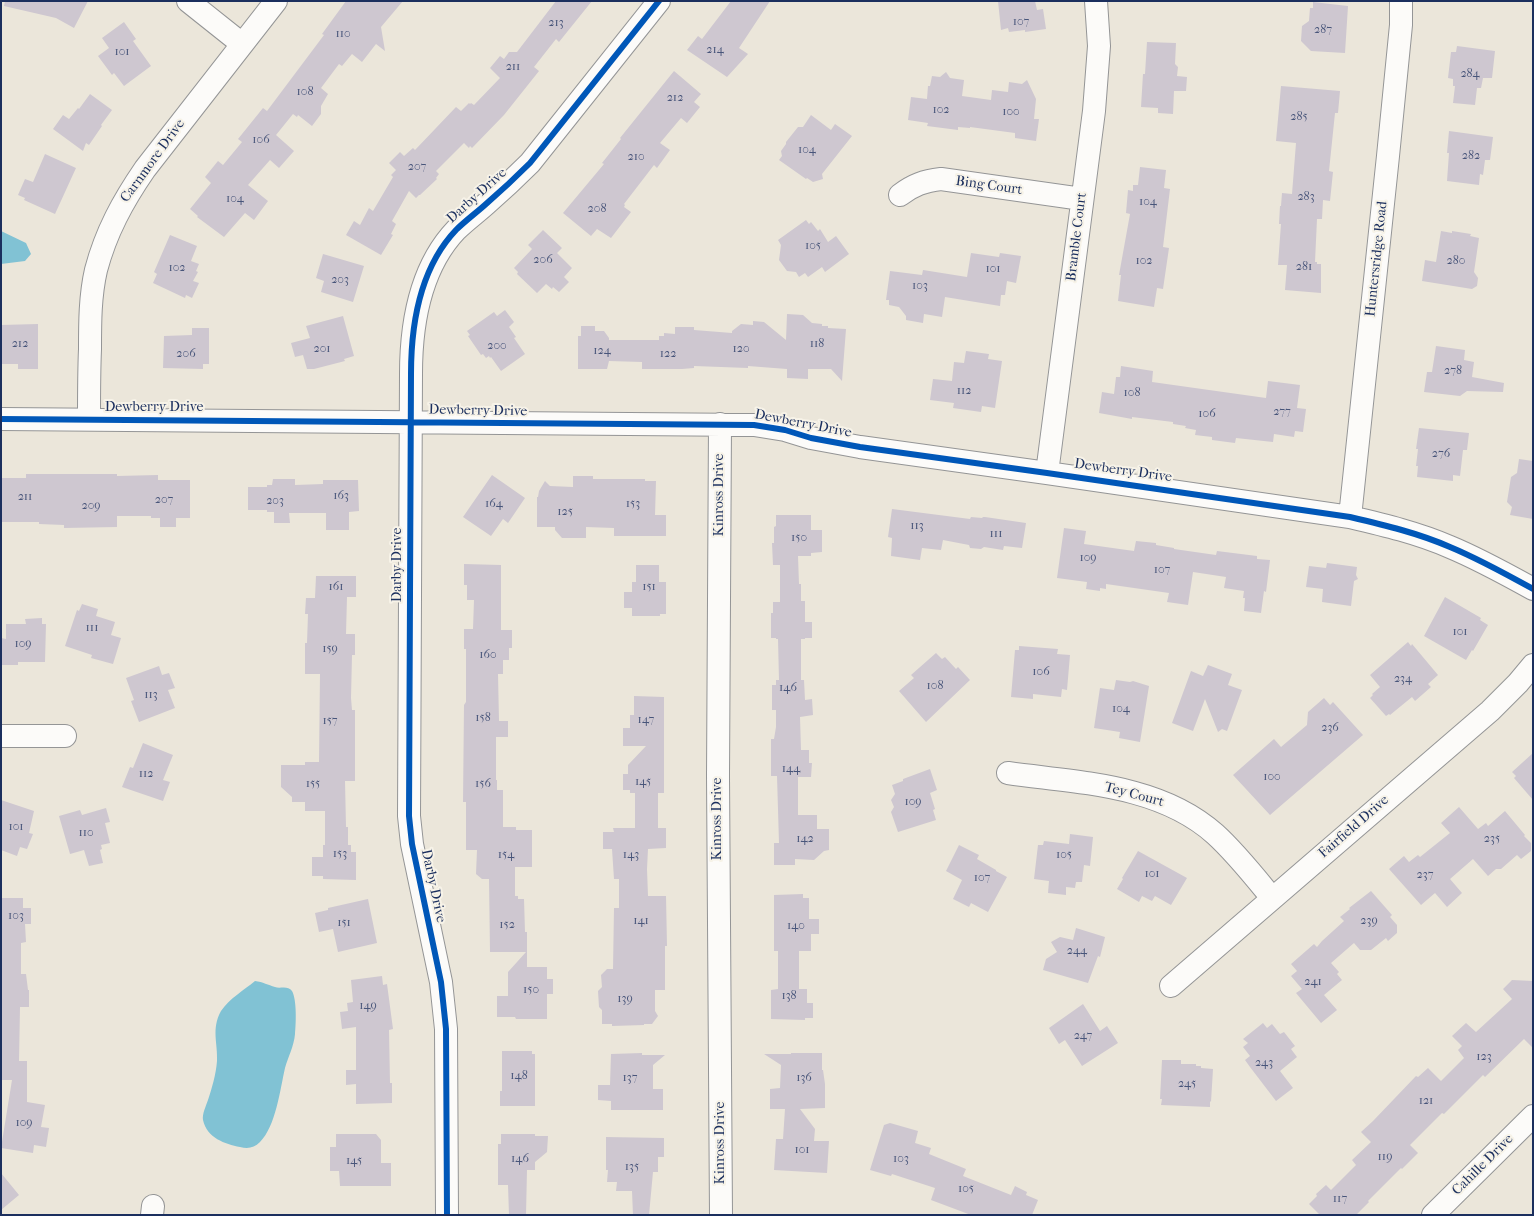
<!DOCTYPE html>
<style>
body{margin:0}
#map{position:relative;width:1534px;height:1216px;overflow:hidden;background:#ebe6da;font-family:"IM FELL French Canon",serif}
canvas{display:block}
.frame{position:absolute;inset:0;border:2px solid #1b2f5e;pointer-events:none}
</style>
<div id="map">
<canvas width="1534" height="1216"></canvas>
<div class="frame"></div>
</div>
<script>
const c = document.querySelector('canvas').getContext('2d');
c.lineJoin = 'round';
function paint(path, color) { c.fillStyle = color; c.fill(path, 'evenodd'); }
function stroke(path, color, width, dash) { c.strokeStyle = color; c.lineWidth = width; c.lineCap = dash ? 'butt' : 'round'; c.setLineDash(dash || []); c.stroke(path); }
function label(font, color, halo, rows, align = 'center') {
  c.font = font + ' "IM FELL French Canon",serif'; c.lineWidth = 4; c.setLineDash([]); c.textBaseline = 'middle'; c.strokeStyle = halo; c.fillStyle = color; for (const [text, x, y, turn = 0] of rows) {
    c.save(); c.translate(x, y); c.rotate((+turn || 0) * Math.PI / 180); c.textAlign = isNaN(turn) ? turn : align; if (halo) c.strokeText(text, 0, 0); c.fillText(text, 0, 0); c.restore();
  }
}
const water = new Path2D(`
 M1,231L26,243L31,254L25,261L1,264Z
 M255,981C263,982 268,985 275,987C280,989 288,985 292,991C297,1000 296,1024 295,1034C294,1046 288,1057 285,1068C280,1090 276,1126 260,1142C254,1148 248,1149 240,1147C225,1144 207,1138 203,1120C202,1114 206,1106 208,1100C212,1088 216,1074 217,1061C218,1043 211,1029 221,1011C229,999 244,990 255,981Z`);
const building = new Path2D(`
 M5,1H88L74,28L56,18L4,6Z
 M346,1H403L381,27L385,51L376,44L362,62L352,54L342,66L339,64L321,88L328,94L321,106V114L312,126L298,115L297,117L293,114L276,135L294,151L279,168L270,160L248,185L268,201L254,220L245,213L224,237L197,217L198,216L190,209L211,183L205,177L218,161L223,165L242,142L238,139L263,108L267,111L324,35L322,34Z
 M556,1H592L559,42L556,39L534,67L539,71L504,115L472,148L470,146L469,148L464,143L436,171L439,174L436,178L437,179L420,195H419L416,198L409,191L392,221L396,224L391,234L393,235L381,255L346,235L354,221L360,225L369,208L373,211L393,177L391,175L396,170L389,163L400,152L404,156L413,148L415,150L456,107L461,111L469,103L470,104L471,103L474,105L500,78L490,68L500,56L504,59L509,52H517Z
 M731,1H770L739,48L748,54L727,77L687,50L698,36L702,39Z
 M998,1H1035L1037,10L1043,9L1046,29L1025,32V30L1009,32L1008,28L1001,30Z
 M1313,2L1348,6L1345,53L1311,51L1301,41L1302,26L1309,21L1310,8H1313Z
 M124,22L136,39L133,41L151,66L124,86L114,73L112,75L98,56L109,48L102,38Z
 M1147,42L1176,43L1175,64L1178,67L1177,76L1187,77L1186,91H1174L1173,114L1158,113V108L1141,107L1143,74H1145Z
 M1457,46L1495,51L1492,78H1483L1481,88H1477L1475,105L1453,103L1455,86H1453V79L1448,78L1451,52H1456Z
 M674,71L701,94L694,102L700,107L687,123L681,118L660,143L670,150L657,168L654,165L624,204L625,205L624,207L631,212L611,238L597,229L591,236L563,213L604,164L602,163L621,139L620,138Z
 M946,72L950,78L964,80L962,96L991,100L992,90L1008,92L1009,82L1022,84L1027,80L1036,99L1034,119H1039L1036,141L1015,138V133L970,127V128L958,127V130L927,126L928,123L908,120L911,97L927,99L928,86H930L932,76L940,77Z
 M1281,86L1340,91L1338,113H1335L1329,171L1333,172L1330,201L1323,200L1322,219H1317L1315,262H1317V264H1321V293L1285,290L1287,265H1278L1281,224H1279L1280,206H1281L1282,193L1292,194L1296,143L1276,141Z
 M90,94L112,110L101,125L102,126L89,145L86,143L83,151L53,129L63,115L69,119L78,108L79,109Z
 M811,115L831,130L835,124L852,136L822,174L823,179L813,182L807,178L806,179L779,160L782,156L781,151L786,144V142L798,127H803Z
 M1449,131L1493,137L1490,160H1485L1483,175L1480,174L1479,185L1447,181L1449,153H1447Z
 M45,154L76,168L55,214L24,200L25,198L18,195L25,179L33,182Z
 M1140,167L1166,170L1164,188L1170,189L1163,247L1169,248L1163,289L1157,288L1154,307L1118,301L1121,275H1119L1130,214L1126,213L1128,190L1133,191V185H1138Z
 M806,220L809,224L811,222L818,231L820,229L828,242L836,236L849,254L825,272L822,267L808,277L805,273L799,277L796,272L787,271L779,260L781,245L778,240Z
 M543,230L562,248L557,253L572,268L564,277L569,282L559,292L553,287L552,289L546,284L537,293L517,274L518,272L514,268L532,249L528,245Z
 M1441,231L1452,233V231L1471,234L1470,236L1479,238L1474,272L1478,278L1477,286L1472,289L1422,281L1425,260L1436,262Z
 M170,235L197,246L191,261L199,264L196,271L198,272L193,281L199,283L192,298L186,295L185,298L153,283L157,274L154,272Z
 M971,253L999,257L1000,253L1021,256L1016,283L1007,281L1005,295H1001L1000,306L945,297L942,317L924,314L923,323L906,320V316L899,307L889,305V300H886L890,271L922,275L923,270L967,277Z
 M323,254L364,266L353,302L321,292L324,281L316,278Z
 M505,310L514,322L509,327L516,337L514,338L525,354L501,371L491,357L490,358L489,356L486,358L483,354L481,355L468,336L470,335L467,331L494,312L497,316Z
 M787,314L803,315L812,323L822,324V326H828V328L846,329L842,381L831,369H808V379L787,378V369L748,366V368L694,366V368L682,369H642V362L609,361L607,369H578V336H581V326H595V331H604L609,338V340H659V336H664V333L675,334V327H694V330L732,333V331L741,324L753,325V321L764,322L786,340Z
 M343,316L354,356L344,359L345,361L314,369H307L303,355L295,357L291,343L310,338L306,326Z
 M38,324V369H18V364H1V325Z
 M192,328H209V364H203V369L163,368L164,336L192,335Z
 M1436,346L1465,350L1464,360L1474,362L1472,377L1504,383L1503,392L1467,391L1460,396L1424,392L1427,372H1432Z
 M966,351L989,354L988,359L1002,361L995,408L982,406L981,412L953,408L954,403L930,400L933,379L952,381L954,362L964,363Z
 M1121,366L1153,371L1152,382L1266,398L1268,381L1300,385L1297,408L1306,409L1303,432L1295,431L1294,437L1274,434L1273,442L1236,438L1235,443L1212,440V437L1195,435L1196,430L1185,428L1186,426L1173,424V422L1132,417V419L1099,413L1102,392L1114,394L1116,377H1120Z
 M1419,428L1469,433L1467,450H1463L1460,476L1453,475V481L1417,477L1418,466H1416L1418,449H1416Z
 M1519,459L1533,461V519L1510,515L1512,507L1507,502L1511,477L1517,473Z
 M26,474H117V476L158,475V480H190V518H176V527H160V518H151V516H117V527L64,528V525L39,524V522H1V478H26Z
 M492,475L525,498L508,523L503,519L491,536L463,517Z
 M573,476H593V479H645V481H656L655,515H666V536H614V528L586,527V538H562L555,530V527H537V497H538L539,491L545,481L550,486L573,487Z
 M273,479H295V485L323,484V480H358L359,511L349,512V530H326V513H289L290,523H274V512H267V510H248V487H267V485H272Z
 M892,509L970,519L971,517L982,518L983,517H985L1026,523L1022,548L1004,546L1003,550L984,547L981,549L970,548L969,545L943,540L941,550L922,548L920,560L891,556L892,538L888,537Z
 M776,515H811V530H822V552L811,553V556H798L799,584H801V601H805V622H812V638H805V639H801V680H804L805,700L812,699L813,715L800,717L801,750H809V763H812L811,777H798V815H817V829H829V850L824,851L814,860L795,859V865H774V843H779L777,776H771V739H774L776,727V710H772V685H776V680H779L778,639H776V638H771V613H773V602H780V565H773L772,543H774V527L776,526Z
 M1064,528L1086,531L1084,544L1134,551L1136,541L1156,543V545L1174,548V549L1216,555L1217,551L1257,556V559L1270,560L1266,592L1264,591L1261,613L1244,611L1245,598H1243L1244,591L1224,588L1226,577L1193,572L1188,605L1167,602L1169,593L1106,584V589L1100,588V591L1086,589L1087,582L1057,578Z
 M1327,563L1357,567L1356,575L1358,579L1354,581L1351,606L1322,602L1323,589L1306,587L1309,566L1326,568Z
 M464,564L501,565V630H512V648H509V660H503V674H498L499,721H508V737H496V780H497V790H503V827H516V830H532V867H515V896H518V899H524L525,932H527V967H547V979H553V994H547V1019H516L515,1017H497V996H508V972L526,952H490L489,879H482L476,874L477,850H466V802H463L464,705L466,702V649H464V629H473L474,600H467V585H464Z
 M636,565H659V582H666V614H660V616H632V608H624V592H632V582H636Z
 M316,576H356V597H347L346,634H355V655H352L351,698L352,710H355V781H345L346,827H348V845H351V852H356V880L323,879V876H312V857H323V845H325V811H305V802H292V797L281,787V765H305V762H319L320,674H305V643H307L308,614H305L306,598H315Z
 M1445,597L1481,618L1480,620L1488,625L1473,651L1472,650L1466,660L1424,636Z
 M82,604L98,609L96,616L115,622L111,635L121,638L113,664L91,658L92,655L65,646L77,610L79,611Z
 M42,618V624H46L45,662H18V665H1V638L6,639V624H26L25,619Z
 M1408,642L1411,646L1412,644L1438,675L1428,684L1431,687L1415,701L1412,697L1390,715L1389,714L1386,716L1370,698L1373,695L1372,694L1380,687L1370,675Z
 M1019,646L1058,649L1057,654L1070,655L1067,690L1062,689L1061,697L1033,694V699L1011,697L1015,650H1019Z
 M936,653L942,659L945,657L956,669L958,667L970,680L926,722L899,691L914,678L911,675Z
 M1208,665L1232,674L1228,685L1242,690L1227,731L1222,729L1218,732L1205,699L1193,731L1172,723L1191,671L1203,676Z
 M159,666L162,675L169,673L175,688L168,690L175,708L139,722L131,701L134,700L126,678Z
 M1116,680L1130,682L1133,681L1149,686L1140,742L1119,738L1120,732L1094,728L1100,688L1114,690Z
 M634,696L664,697V793H658V828H666V848L648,849L647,869L648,896H666L667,946H665V990H655V1011L658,1016L652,1024H644V1025L612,1026V1024H602V1010L599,1007L598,991L602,987L601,975L607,969H613L614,908H619V879H614L612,849H603V832H614L613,828H635V793H630V790H623V774H628V765L646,746H623V728H630V715H634Z
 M1324,698L1330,705L1333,702L1363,735L1270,815L1233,775L1274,739L1281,747L1307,725L1308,712Z
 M143,743L173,755L163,780L170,782L163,801L122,787L130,767L133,768Z
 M1533,753V800L1514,778L1516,776L1512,772Z
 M930,769L937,790L930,793L935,809L933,810L936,820L898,832L891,812L894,807L891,800L895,794L892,785L903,781V779Z
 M1,800L34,811L29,833L33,834L27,849L20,847L17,856L1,850Z
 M1459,807L1478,829L1486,823L1488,826L1505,811L1525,835L1524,836L1531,843V851L1521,859L1517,855L1501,869H1496L1488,876L1473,859L1450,879L1462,893L1447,907L1435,893L1421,905L1389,869L1404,856L1409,862L1418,855L1420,857L1450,833L1441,823Z
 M106,808L110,822L105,823L110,843L101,845L102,849L100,850L103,863L89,866L84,850L70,854L59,816L80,810L82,815Z
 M1070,834L1093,837L1090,866L1084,865L1082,882H1076L1075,888L1066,887V895L1048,893L1049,881L1034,879L1038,845H1043L1044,841L1069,844Z
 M959,845L979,855L977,859L996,870V871L1007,877L988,912L971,903L969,907L953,899L962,880L946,871Z
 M1138,851L1187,878L1171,905L1155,896L1152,901L1142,896L1139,902L1117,889L1123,879L1122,878Z
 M1371,891L1392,915L1390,917L1397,925V933L1388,941L1386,938L1371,950H1360L1354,943L1331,963L1339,972L1337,974L1342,980L1324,995L1337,1010L1321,1023L1296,993L1302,989L1291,976L1297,971L1291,964L1314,944L1317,947L1322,941L1344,921L1340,917L1350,909L1349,908Z
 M803,894V898H809V919H819V934H811V951H799V989H807V1003H813V1018H805V1020L771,1019V990L778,989V951H774V895Z
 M1,898H23V908H31V924H25L26,942L21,943V974H26L28,990H29V1007H20L19,1061H27V1102L45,1105L41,1127L49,1128L46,1147L34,1145L33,1153L1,1148L12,1080H1Z
 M368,899L377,943L338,952L333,929L319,932L315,913L328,910V908Z
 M1076,928L1105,937L1100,957L1098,956L1088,983L1043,970L1046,959L1057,952L1051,942L1060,937L1073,940Z
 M382,976L383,985L387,984L393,1029L389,1030L390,1083H392V1103L356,1104V1084L346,1085V1070H356V1027L342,1029L340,1012L348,1011L347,1003L353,1002L351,980Z
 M1512,980L1533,981V1048L1524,1039L1485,1077L1483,1075L1444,1114L1442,1113L1410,1145L1418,1153L1402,1169L1401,1168L1368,1201L1369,1202L1356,1215H1320L1309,1204L1317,1196L1316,1194L1326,1185L1331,1190L1356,1165L1352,1160L1371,1142L1361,1132L1373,1121L1416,1076L1418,1077L1428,1068L1441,1081L1464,1058L1458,1050L1462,1046L1452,1036L1466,1023L1476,1032L1512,999L1503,989Z
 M1083,1004L1100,1031L1107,1026L1118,1043L1082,1066L1065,1040L1059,1044L1049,1028Z
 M1263,1023L1267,1028L1272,1024L1280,1034L1284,1032L1295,1046L1291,1049L1297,1057L1280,1071L1293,1088L1276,1101L1250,1067L1245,1060L1250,1056L1243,1047L1248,1043L1243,1039Z
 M502,1051H532V1054H535V1106H500V1091H502Z
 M642,1053V1055H665L653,1065V1089H663V1110H611V1101L598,1100V1085H610L611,1054Z
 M791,1053H822V1070H823L825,1084V1108L800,1109L815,1129L814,1141H829L827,1173L774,1170L776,1139H783L785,1109H770V1089L780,1088L781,1065L764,1054H791Z
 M1162,1060H1181V1064H1196V1066H1201V1068L1213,1069L1211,1102L1210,1101V1107L1161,1105L1162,1099H1160Z
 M890,1123L918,1131L915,1143L931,1148L929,1154L966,1169L963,1176L1011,1195L1015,1186L1027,1192L1026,1195L1038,1200L1032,1215H971L931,1200L935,1188L892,1174L891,1176L870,1170L884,1125Z
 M336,1134H376L381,1140V1163H391V1186H340L339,1171H330V1147H336Z
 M501,1134H535V1136H548L547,1152L535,1162V1170H527L526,1215H509L508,1185H498V1144H501Z
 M606,1137L664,1138V1157H658V1172H653L649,1215H633L632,1191H616L617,1182H607L608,1170H606Z
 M1,1173L19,1195L1,1210Z`);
const minor = new Path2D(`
 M188,1L242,44
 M900,195C913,185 924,181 941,179L1082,199
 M1,419L754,425L785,430L811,438L860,447L1047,473L1350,517C1384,525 1418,533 1450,547C1479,559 1506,574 1533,589
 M89,419C89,396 89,372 90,349C90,323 90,296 96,270C106,232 123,201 145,169L276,1
 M720,424L718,776L721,1215
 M1047,473L1094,111L1099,46L1096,1
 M1350,517L1388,156L1401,25V1
 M1,736H65
 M1008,773C1078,783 1159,784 1215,834C1236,853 1254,876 1272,898
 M1171,986L1490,711L1518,683L1533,665
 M152,1215L153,1206
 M447,1215L446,1029L441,982L412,844L409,816L411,374C411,324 420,268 456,230C465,221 476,213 486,204C501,191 516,177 530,163L659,1
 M1433,1215L1533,1116`);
const cycleway = new Path2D(`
 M1,419L754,425L785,430L811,438L860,447L1047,473L1350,517C1384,525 1418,533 1450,547C1479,559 1506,574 1533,589
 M447,1215L446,1029L441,982L412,844L409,816L411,374C411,324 420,268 456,230C465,221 476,213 486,204C501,191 516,177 530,163L659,1`);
const numberNames = [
 ["107",1021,22],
 ["213",556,23],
 ["287",1323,30],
 ["110",343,34],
 ["214",715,50],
 ["101",122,52],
 ["211",513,67],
 ["284",1470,74],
 ["108",305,92],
 ["212",675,98],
 ["102",941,110],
 ["100",1011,112],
 ["285",1299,117],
 ["106",261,140],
 ["104",807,150],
 ["282",1471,156],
 ["210",636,157],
 ["207",417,167],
 ["283",1306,197],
 ["104",235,199],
 ["104",1148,202],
 ["208",597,209],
 ["105",813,246],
 ["206",543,260],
 ["102",1144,261],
 ["280",1456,261],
 ["281",1304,267],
 ["102",177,268],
 ["101",993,269],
 ["203",340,280],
 ["103",920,286],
 ["212",20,344],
 ["118",817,344],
 ["200",497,346],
 ["201",322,349],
 ["120",741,349],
 ["124",602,351],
 ["206",186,354],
 ["122",668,354],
 ["278",1453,371],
 ["112",964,391],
 ["108",1132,393],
 ["277",1282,412],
 ["106",1207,414],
 ["276",1441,454],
 ["163",341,496],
 ["211",25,497],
 ["207",164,500],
 ["203",275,501],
 ["164",494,504],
 ["153",633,504],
 ["209",91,506],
 ["125",565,512],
 ["113",917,526],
 ["111",996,534],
 ["150",799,538],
 ["109",1088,558],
 ["107",1162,570],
 ["161",336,587],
 ["151",649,587],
 ["111",92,628],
 ["101",1460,632],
 ["109",23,644],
 ["159",330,649],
 ["160",488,655],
 ["106",1041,672],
 ["234",1403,679],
 ["108",935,686],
 ["146",788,688],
 ["113",151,695],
 ["104",1121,709],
 ["158",483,718],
 ["147",646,720],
 ["157",330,721],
 ["236",1330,728],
 ["144",791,769],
 ["112",146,774],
 ["100",1272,777],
 ["145",643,782],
 ["155",313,784],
 ["156",483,784],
 ["109",913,802],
 ["101",16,827],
 ["110",86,833],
 ["142",805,839],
 ["235",1492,839],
 ["153",340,854],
 ["154",506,855],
 ["143",631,855],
 ["105",1064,855],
 ["101",1152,874],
 ["237",1425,875],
 ["107",982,878],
 ["103",16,916],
 ["141",641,921],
 ["239",1369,921],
 ["151",344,923],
 ["152",507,925],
 ["140",796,926],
 ["244",1077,951],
 ["241",1313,982],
 ["150",531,990],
 ["138",789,996],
 ["139",625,999],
 ["149",368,1006],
 ["247",1083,1036],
 ["123",1484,1057],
 ["243",1264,1063],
 ["148",519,1076],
 ["137",630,1078],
 ["136",804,1078],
 ["245",1187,1084],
 ["121",1426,1101],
 ["109",24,1123],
 ["101",802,1150],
 ["119",1385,1157],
 ["146",520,1159],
 ["103",901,1159],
 ["145",354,1161],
 ["135",632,1167],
 ["105",966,1189],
 ["117",1340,1199]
];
const streetNames = [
 ["Carnmore Drive",153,161,-54],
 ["Bing Court",989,186,8],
 ["Darby Drive",477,196,-42],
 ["Bramble Court",1077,237,-83],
 ["Huntersridge Road",1377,259,-84],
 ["Dewberry Drive",154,408],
 ["Dewberry Drive",478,411,1],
 ["Dewberry Drive",803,424,11],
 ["Dewberry Drive",1123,471,8],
 ["Kinross Drive",720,495,-90],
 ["Darby Drive",398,565,-90],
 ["Tey Court",1134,795,15],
 ["Kinross Drive",718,819,-90],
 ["Fairfield Drive",1354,827,-41],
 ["Darby Drive",433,886,78],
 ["Kinross Drive",721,1143,-90],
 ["Cahille Drive",1483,1165,-45]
];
paint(water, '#81c2d4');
paint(building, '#cec7d0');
stroke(minor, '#949596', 24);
stroke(minor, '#fcfbf9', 22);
stroke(cycleway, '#0057b8', 6);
label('12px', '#48557a', null, numberNames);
label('14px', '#1b2f5e', '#f7f3e8', streetNames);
</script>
